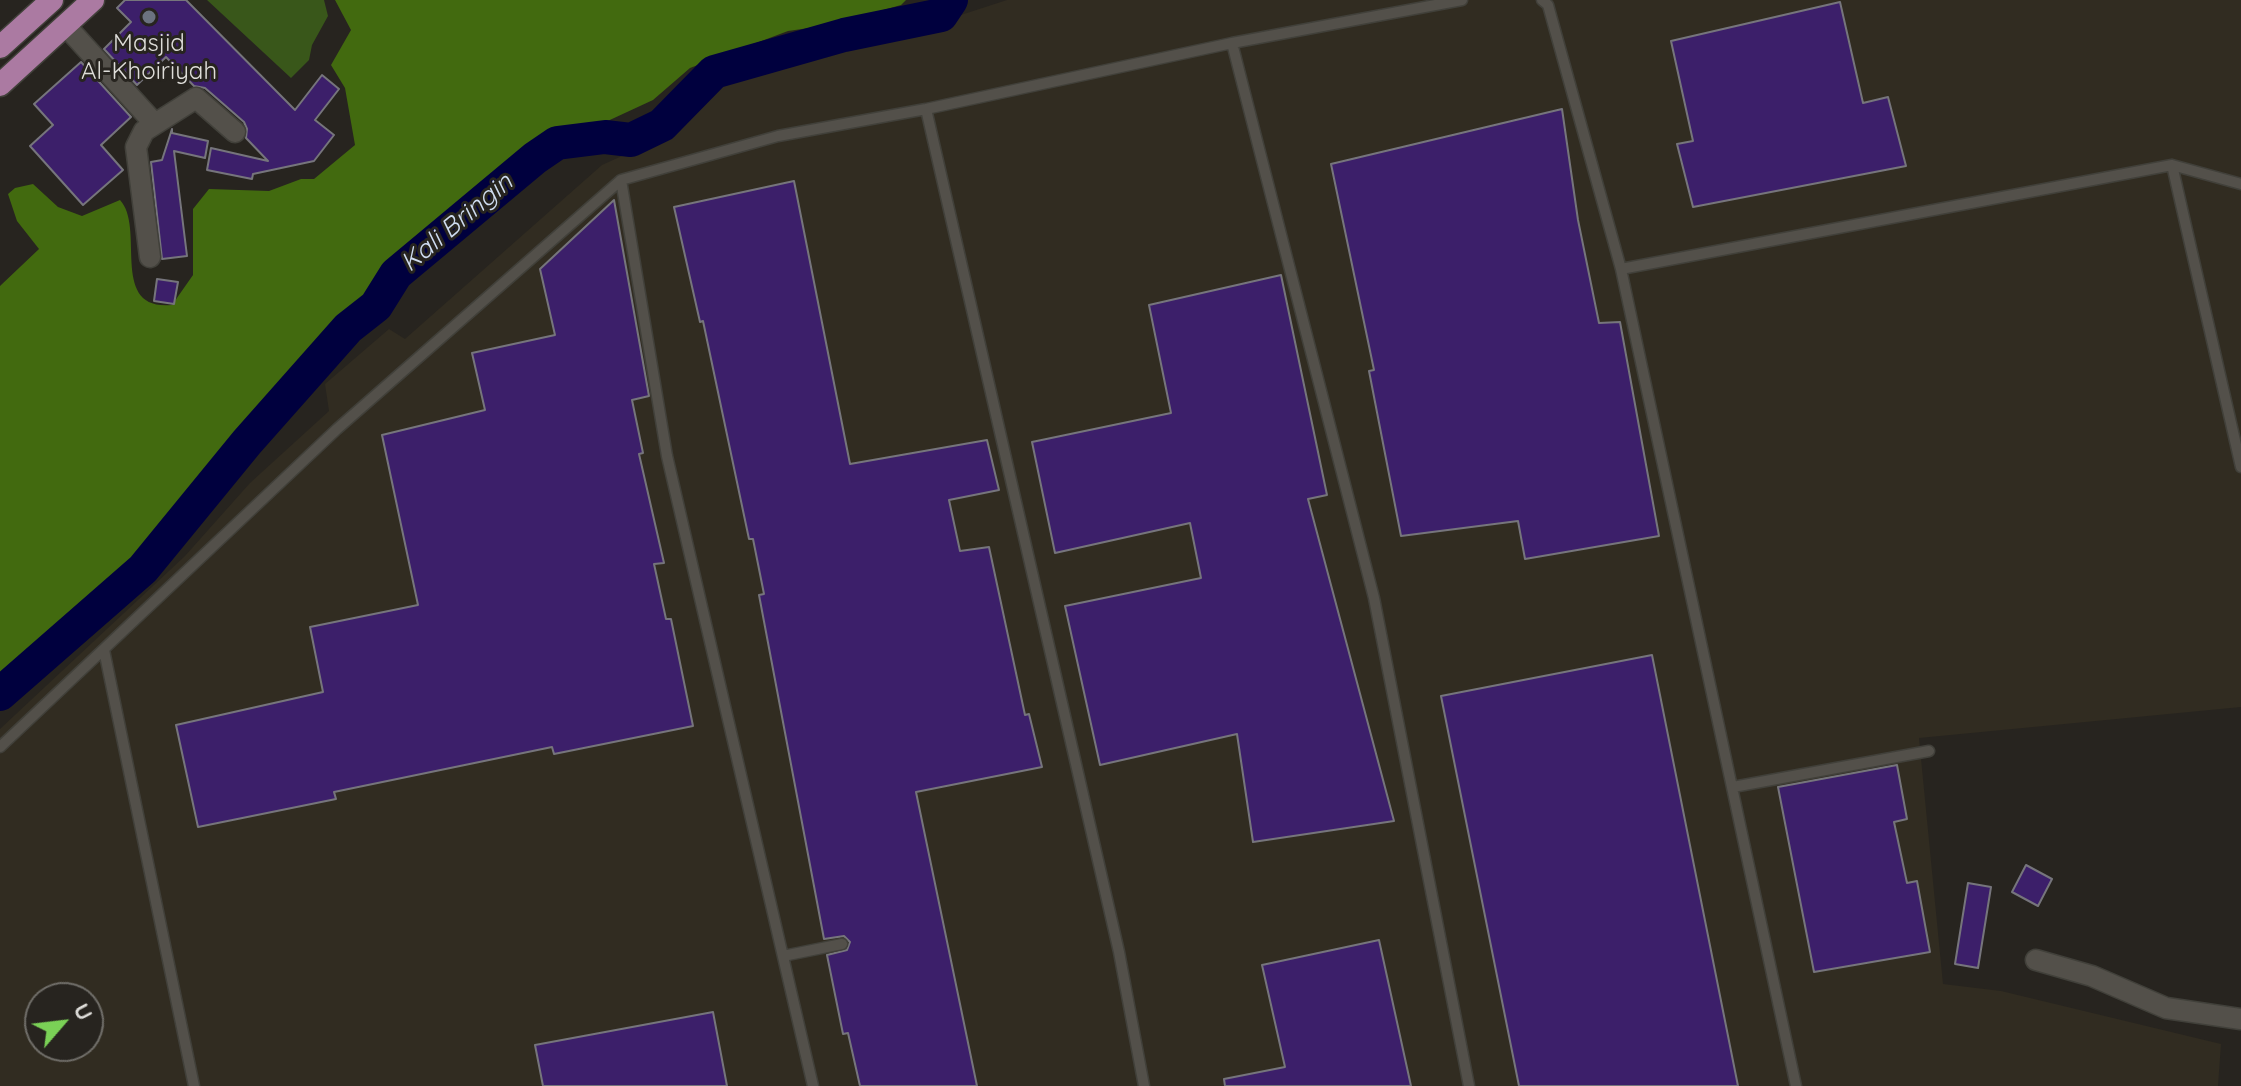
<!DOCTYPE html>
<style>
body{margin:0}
#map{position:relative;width:2241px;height:1086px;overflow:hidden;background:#27241f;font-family:Quicksand,sans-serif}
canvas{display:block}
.north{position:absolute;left:24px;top:982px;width:80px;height:80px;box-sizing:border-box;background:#27241f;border:2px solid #706e69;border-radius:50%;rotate:62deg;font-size:22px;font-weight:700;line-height:32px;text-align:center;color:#deddd9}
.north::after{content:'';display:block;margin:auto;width:28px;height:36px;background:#7ad156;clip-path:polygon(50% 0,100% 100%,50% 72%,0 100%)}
</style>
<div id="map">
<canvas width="2241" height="1086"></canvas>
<div class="north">U</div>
</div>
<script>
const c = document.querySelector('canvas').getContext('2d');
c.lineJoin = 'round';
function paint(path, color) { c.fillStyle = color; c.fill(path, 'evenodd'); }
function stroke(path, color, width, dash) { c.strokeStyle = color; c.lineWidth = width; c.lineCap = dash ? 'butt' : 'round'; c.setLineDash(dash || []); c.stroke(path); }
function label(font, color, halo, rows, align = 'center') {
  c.font = font + ' Quicksand,sans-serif'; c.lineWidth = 6; c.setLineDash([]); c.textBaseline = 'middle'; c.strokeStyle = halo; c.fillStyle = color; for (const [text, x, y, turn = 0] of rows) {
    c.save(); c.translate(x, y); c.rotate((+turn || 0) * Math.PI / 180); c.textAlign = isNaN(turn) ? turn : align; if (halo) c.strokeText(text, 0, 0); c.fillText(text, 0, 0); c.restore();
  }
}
const built = new Path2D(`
 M1007,0H2241V707L1919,738L1943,984L2001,991L2221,1044L2218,1086H0V729L185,556L250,483L329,411L325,384L389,329L405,339L602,165L653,142L690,112L727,73L811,50L927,26ZM40,998H88V1046H40Z`);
const green = new Path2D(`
 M207,0H324L328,16L312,45L309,60L291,78Z`);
const forest = new Path2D(`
 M335,0H906L901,5L830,25L788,31L690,68L653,100L599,125L564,126L541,135L456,217L379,279L286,377L237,442L155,537L0,685V286L39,249L17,221L8,194L15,188L33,184L58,207L82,216L120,200C146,228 108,311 172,305L193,275V209L209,189L269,191L301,179H314L355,145L345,88L331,65L351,30Z`);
const river = new Path2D(`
 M0,694L143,569L247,442L348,328L376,306L396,274L535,158L557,143L605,137L631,140L662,125L714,72L844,35L941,15L951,0`);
const building = new Path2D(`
 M125,0H186L295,110L322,75L339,89L315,120L334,135L314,161L253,174L252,179L207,170L211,148L268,161L246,138L247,129L244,122L205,88L194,86L166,57L137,85L104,49L131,22L117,8Z
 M1840,2L1863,103L1888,97L1906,166L1693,207L1677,144L1693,141L1671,41Z
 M81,62L131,117L101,145L123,170L83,205L30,146L53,125L34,104Z
 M1562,109L1578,220L1599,323L1620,322L1659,536L1525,559L1518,521L1401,536L1369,371L1374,370L1331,164Z
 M172,129V133L208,141L205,158L174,151L187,256L162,259L151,162L162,160Z
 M794,181L850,464L987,440L999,490L949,500L960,551L989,547L1025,715L1029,714L1042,767L916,792L977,1086H860L848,1033L843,1034L827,955L847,950L850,942L844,936L824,939L759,595L764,594L753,539H749L703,321L700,322L674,207Z
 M614,200L649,396L632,400L643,453L639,454L664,563L654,564L666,619H671L693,726L554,754L552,747L334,792L336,799L198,827L176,725L323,692L310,627L418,605L382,435L485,410L472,353L555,335L540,269Z
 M1281,275L1327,495L1308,499L1394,821L1253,842L1237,734L1100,765L1065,606L1201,578L1190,523L1055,553L1032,442L1171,413L1149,305Z
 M157,279L178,282L174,304L154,301Z
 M1652,655L1738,1086H1519L1441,696Z
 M1897,765L1907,819L1894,822L1907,883L1917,881L1930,952L1814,972L1778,787Z
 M2026,865L2052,879L2038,906L2012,892Z
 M1968,883L1991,887L1978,968L1955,964Z
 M1379,940L1411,1086H1225L1224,1079L1285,1067L1262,965Z
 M713,1012L727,1086H543L535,1045Z`);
const service = new Path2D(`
 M1542,0L1548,5L1621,269L1796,1086
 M1232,43L1374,598L1469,1086
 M926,109L1119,952L1144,1086
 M2172,165L2241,467
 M1621,269L2172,165L2241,184
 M104,650L194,1086
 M0,747L337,429L621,180
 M1733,787L1929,751
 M783,956L842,944
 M813,1086L667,456L621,180L778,136L926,109L1232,43L1462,0`);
const minor = new Path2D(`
 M66,26L154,123
 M150,257L136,147L144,131L196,98L235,132
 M2036,960L2092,976L2166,1008L2241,1019`);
const primary = new Path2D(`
 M0,47L52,0
 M0,85L93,0`);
const markers = [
 [149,17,8,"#6b7280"]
];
const poiNames = [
 ["Masjid",149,44],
 ["Al-Khoiriyah",149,72]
];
const waterNames = [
 ["Kali Bringin",457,223,-40]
];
paint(built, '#312c21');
paint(green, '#39571a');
paint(forest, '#426a0f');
stroke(river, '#00003e', 34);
paint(building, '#3c1f6a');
stroke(building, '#76757c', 2);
stroke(service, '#41403a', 13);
stroke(minor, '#41403a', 23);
stroke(primary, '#41403a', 25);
stroke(service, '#53504a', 10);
stroke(minor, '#53504a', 20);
stroke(primary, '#ab7aa2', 22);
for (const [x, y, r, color] of markers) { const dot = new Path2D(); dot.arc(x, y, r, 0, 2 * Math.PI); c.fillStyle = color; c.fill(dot); stroke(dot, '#27241f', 3); }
label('24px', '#deddd9', '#27241f', poiNames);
label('italic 26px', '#cfdcf0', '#27241f', waterNames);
</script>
